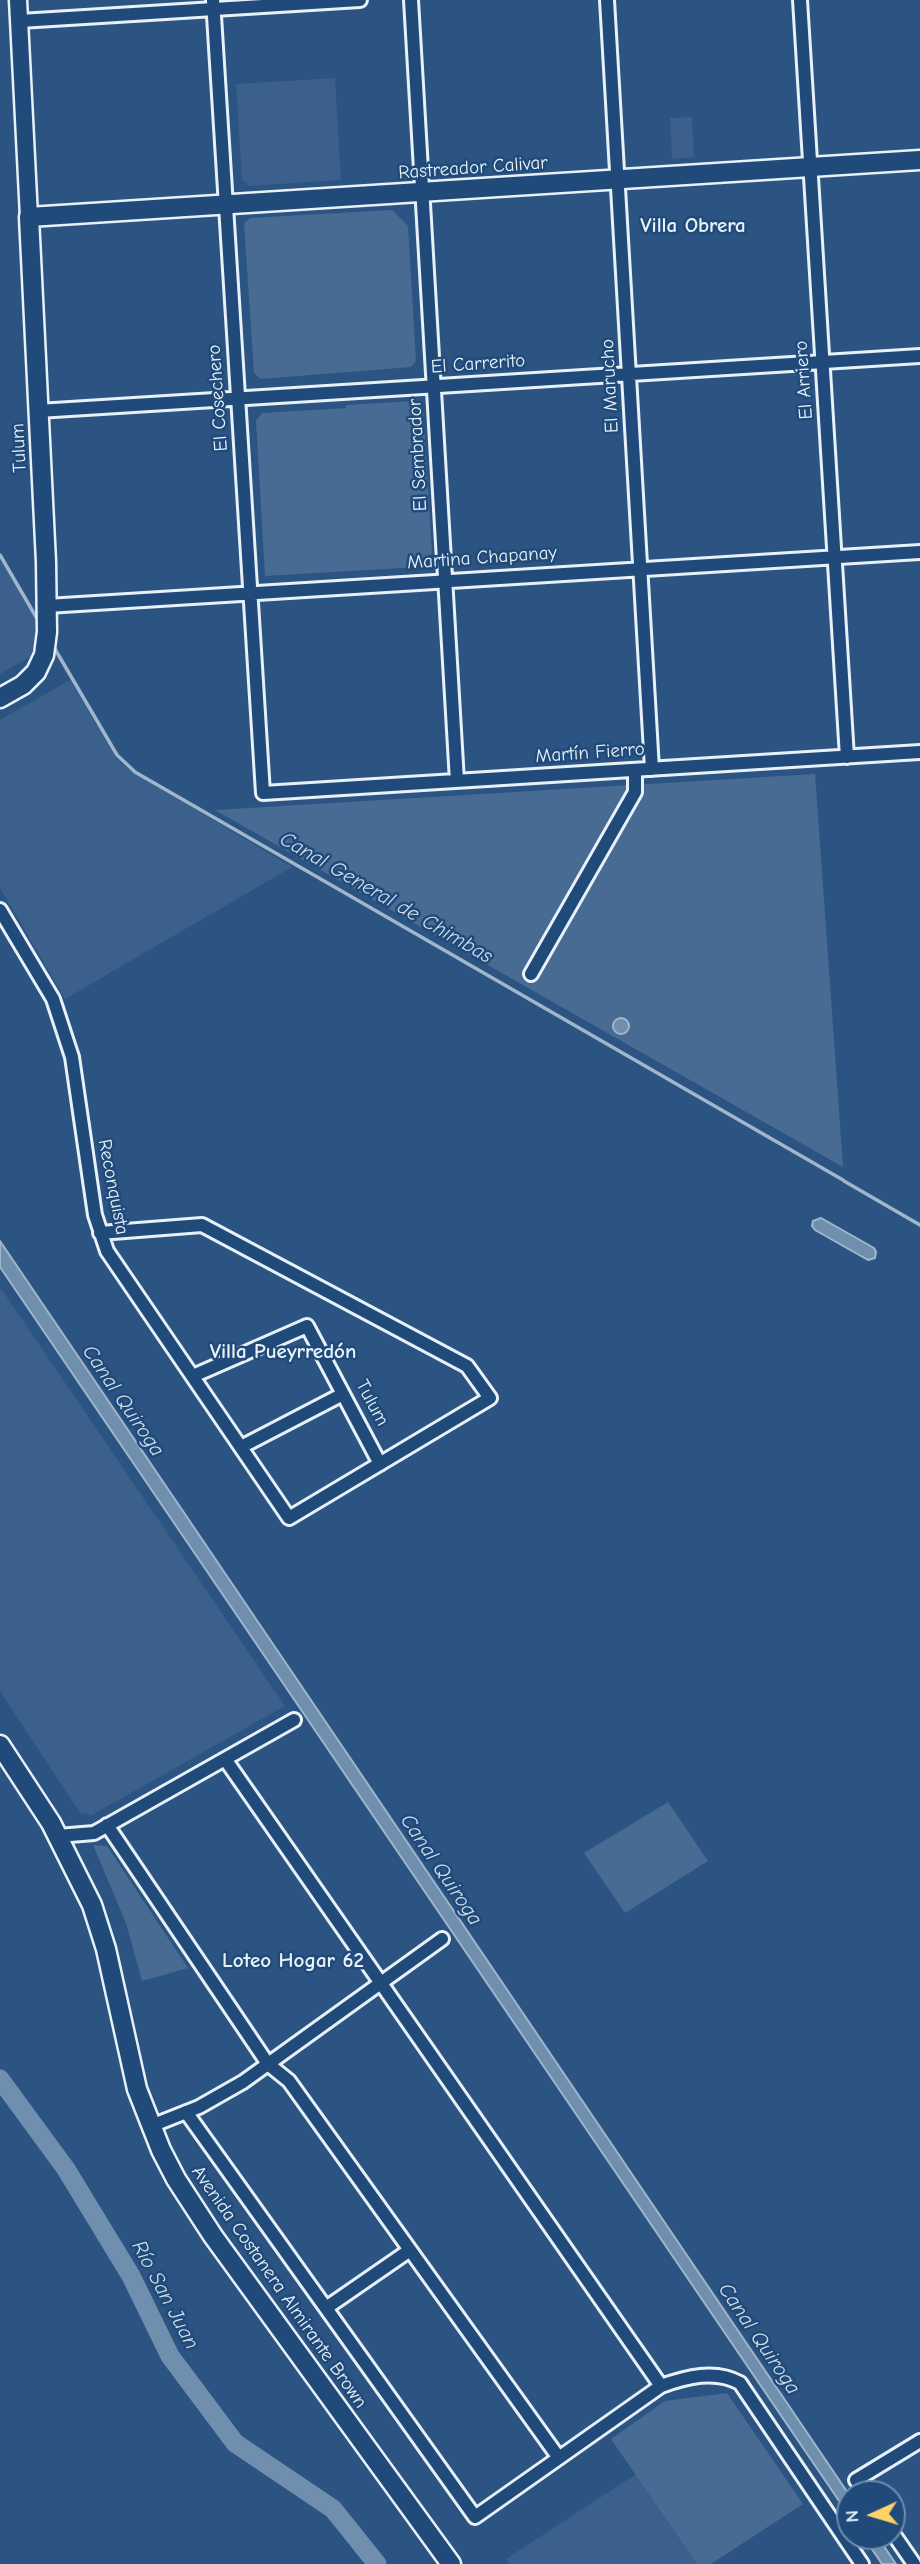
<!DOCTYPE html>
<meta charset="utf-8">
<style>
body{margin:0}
#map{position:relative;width:920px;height:2564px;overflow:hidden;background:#2b5482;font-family:"Comic Neue",sans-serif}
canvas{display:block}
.north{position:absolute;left:836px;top:2480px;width:70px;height:70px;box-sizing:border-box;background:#1f4a7a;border:2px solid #6f8dac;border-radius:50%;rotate:266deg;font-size:19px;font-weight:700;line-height:28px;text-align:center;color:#e8f1f8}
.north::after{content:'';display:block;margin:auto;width:24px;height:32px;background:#ffd166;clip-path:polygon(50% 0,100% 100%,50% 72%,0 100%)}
</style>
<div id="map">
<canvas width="920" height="2564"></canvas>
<div class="north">N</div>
</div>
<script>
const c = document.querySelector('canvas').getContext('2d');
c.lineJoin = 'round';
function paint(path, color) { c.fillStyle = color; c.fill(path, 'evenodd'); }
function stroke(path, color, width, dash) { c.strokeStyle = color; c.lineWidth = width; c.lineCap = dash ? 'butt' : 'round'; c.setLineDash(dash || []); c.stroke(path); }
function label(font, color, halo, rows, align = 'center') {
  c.font = font + ' "Comic Neue",sans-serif'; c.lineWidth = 5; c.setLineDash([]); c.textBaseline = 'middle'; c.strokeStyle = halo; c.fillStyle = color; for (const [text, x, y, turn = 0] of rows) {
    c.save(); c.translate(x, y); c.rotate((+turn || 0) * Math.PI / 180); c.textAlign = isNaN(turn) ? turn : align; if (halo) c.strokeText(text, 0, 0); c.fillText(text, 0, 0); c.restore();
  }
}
const built = new Path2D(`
 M335,78L341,180L249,186L242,180L236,84Z
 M692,117L694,157L672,159L670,118Z
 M0,559L41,629L30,657L0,674Z
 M70,680L116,758L128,769L292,867L65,999L0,888V720Z
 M0,1287L285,1706L92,1815L80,1813L0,1691Z
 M636,2474L697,2564H509L506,2559Z`);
const green = new Path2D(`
 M392,210L408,226L416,361L411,367L261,379L254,373L244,223L250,218Z
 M413,401L423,408L432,553L420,567L265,576L256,421L262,413L346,408V405Z
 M815,774L843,1167L215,810Z
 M668,1802L708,1861L625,1913L584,1853Z
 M93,1845L107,1846L188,1968L142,1981L126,1923Z
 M727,2393L803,2504L711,2564H697L611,2439L665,2401Z`);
const water = new Path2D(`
 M613 1026a8 8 0 1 1 16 0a8 8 0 1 1-16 0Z
 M821,1218L874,1248L876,1252L875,1258L868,1260L815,1230L812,1226L813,1221Z
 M0,1241L850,2496V2517L0,1267Z
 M863,2536H877L896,2564H882Z`);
const stream = new Path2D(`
 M0,555L39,622
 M52,644L117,755L135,772L843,1180
 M844,1181L920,1225`);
const river = new Path2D(`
 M0,2079L66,2169L131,2276L170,2356L235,2443L333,2509L377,2564`);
const minor = new Path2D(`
 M213,0L263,793L920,752
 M411,0L457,781
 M607,0L652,769
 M800,0L847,757
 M20,21L360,0
 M38,411L920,356
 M47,606L920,552
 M0,910L53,999L72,1057L95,1215L107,1251L289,1518L490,1398L467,1366L202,1225L100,1233
 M531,974L635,792V770
 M193,1376L307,1326L380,1464
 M241,1447L343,1394
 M225,1759L661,2386
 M107,1825L268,2064L289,2081L559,2458
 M58,1836L94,1833L294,1720
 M186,2112L475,2517L661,2386C686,2377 715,2369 740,2383L862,2564
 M151,2126L199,2107L243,2082L442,1939
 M326,2308L410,2250
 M866,2494L856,2480L920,2441
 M892,2532L914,2564`);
const tertiary = new Path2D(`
 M18,0L29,217`);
const secondary = new Path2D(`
 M0,698L23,685L36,672L44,655L47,632L46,562L29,217L920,160
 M0,1745L51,1823L92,1905L106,1949L137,2089L161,2150L176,2179L213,2236L451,2564`);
const streetNames = [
 ["Rastreador Calivar",473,168,-4],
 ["El Carrerito",478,364,-4],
 ["El Arriero",804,380,-94],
 ["El Marucho",610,386,-93],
 ["El Cosechero",218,398,-94],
 ["Tulum",19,448,-93],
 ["El Sembrador",418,455,-93],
 ["Martina Chapanay",482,558,-4],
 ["Martín Fierro",590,753,-4],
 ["Reconquista",113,1187,79],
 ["Tulum",372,1403,62],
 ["Avenida Costanera Almirante Brown",279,2287,55]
];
const neighbourhoodNames = [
 ["Villa Obrera",693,226],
 ["Villa Pueyrredón",283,1352],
 ["Loteo Hogar 62",293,1961]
];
const waterNames = [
 ["Canal General de Chimbas",386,898,30],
 ["Canal Quiroga",123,1401,56],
 ["Canal Quiroga",441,1870,56],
 ["Río San Juan",165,2295,62],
 ["Canal Quiroga",759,2339,56]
];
paint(built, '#3a608b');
paint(green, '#476b93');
paint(water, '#708ead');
stroke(water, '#a0b6cb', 2);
stroke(stream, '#a0b6cb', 3.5);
stroke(river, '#708ead', 19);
stroke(minor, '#e8f1f8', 18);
stroke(tertiary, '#e8f1f8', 21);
stroke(secondary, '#e8f1f8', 23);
stroke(minor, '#1f4a7a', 12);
stroke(tertiary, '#1f4a7a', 16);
stroke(secondary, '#1f4a7a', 18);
label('19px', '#e8f1f8', '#1f4a7a', streetNames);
label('bold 21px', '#e8f1f8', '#1f4a7a', neighbourhoodNames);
label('italic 21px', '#d0dde9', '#1f4a7a', waterNames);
</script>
